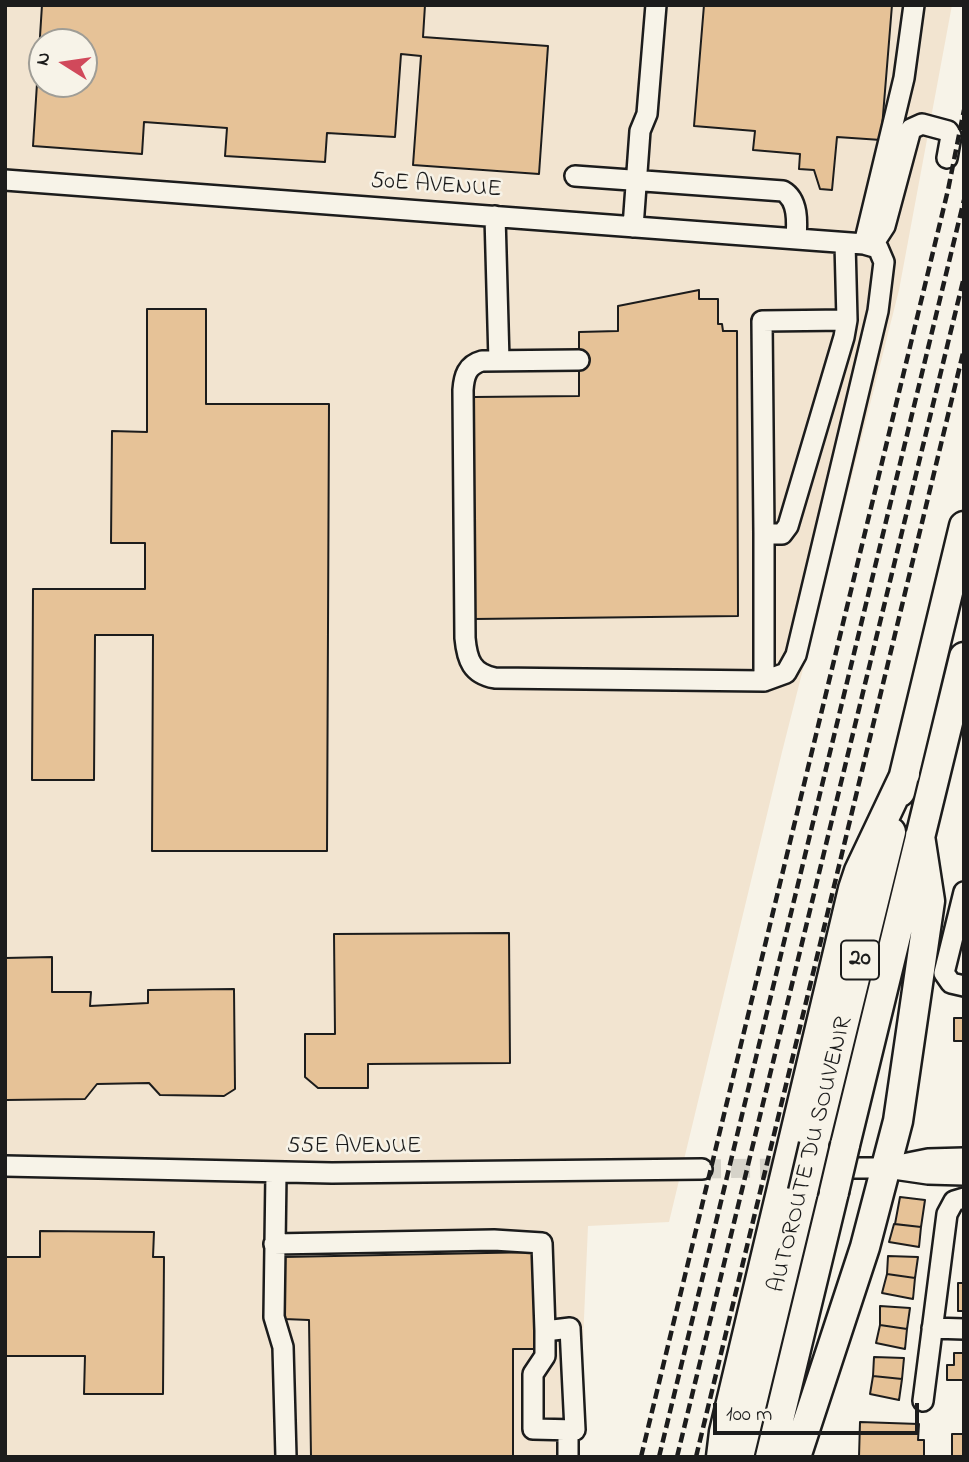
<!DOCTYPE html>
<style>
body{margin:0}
#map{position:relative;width:969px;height:1462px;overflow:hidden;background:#f7f3e8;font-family:"Indie Flower",sans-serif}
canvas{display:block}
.frame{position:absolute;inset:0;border:7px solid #1c1c1c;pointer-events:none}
.north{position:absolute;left:28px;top:28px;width:70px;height:70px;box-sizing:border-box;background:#f7f3e8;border:2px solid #9f9d96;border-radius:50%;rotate:282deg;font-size:19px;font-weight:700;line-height:28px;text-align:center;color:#1c1c1c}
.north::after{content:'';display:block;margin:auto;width:24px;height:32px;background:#d1495b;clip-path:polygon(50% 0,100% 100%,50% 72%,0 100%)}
.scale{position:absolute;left:713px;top:1403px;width:206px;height:32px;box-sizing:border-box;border:4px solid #1c1c1c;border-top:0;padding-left:9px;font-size:21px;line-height:24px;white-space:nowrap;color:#1c1c1c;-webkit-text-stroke:5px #f7f3e8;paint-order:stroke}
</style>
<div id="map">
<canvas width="969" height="1462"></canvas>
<div class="frame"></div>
<div class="north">N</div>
<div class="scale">100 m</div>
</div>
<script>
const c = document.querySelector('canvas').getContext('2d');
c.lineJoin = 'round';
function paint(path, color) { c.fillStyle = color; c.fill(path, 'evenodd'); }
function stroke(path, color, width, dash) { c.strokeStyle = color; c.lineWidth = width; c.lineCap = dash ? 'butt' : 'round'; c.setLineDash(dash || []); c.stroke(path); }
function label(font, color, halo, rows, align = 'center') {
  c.font = font + ' "Indie Flower",sans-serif'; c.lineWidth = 5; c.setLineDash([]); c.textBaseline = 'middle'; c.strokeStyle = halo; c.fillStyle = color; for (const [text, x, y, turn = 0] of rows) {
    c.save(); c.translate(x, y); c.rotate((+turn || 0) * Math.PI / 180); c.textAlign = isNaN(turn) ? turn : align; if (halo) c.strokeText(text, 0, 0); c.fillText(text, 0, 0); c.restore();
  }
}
const built = new Path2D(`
 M5,5H952L899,290L782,752L669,1222L588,1226L578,1457H5ZM42,42H84V84H42Z`);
const building = new Path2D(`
 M42,5H425L423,37L548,46L539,174L413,165L421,56L401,54L395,137L327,133L325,162L225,156L227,128L144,122L142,154L33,146ZM42,42H84V84H42Z
 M704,5H892L881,140L837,137L832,190L820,189L814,170L799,169L800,154L753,150L755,131L694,126Z
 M699,290V299H718V324H722L723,331H737L738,616L474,619V397L579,396V332L618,331V306Z
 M147,309H206V404H329L327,851H152L153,635H95L94,780H32L33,589H145V543H111L112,431L147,432Z
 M509,933L510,1063L368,1064V1088H318L305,1077V1034H335L334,934Z
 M52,957V992H91L90,1006L148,1003V990L234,989L235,1089L224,1096L160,1095L149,1083L97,1084L85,1099L6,1100L5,958Z
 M954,1018H964V1041H954Z
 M900,1197L925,1200L921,1227L895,1224Z
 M894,1224L921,1227L919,1247L889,1242Z
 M40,1231L154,1232L153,1257H164L163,1394H84L85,1356H5V1257H40Z
 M537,1252L536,1349H513V1457H311L309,1320L284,1319V1257Z
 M888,1256L918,1257L915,1278L887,1274Z
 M887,1274L915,1278L913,1299L882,1293Z
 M958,1283H964V1311H958Z
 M880,1306L910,1308L907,1329L880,1325Z
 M880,1325L907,1329L905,1349L876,1343Z
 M954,1353H964V1380H947V1365H954Z
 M874,1357L904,1358L902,1379L873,1376Z
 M873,1376L902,1379L899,1400L870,1394Z
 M860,1422L919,1424L918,1440H924V1457H859Z
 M952,1434H964V1457H952Z`);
const minorTunnel = new Path2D(`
 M702,1169L773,1168`);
const minor = new Path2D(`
 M575,176L783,191C799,200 797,224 796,239
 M5,180L864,244L878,248L884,262L878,311L796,655L786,673L764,681L495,678C472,674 467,660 465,638L463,390C464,376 467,365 482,361L579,360
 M495,216L499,361
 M633,227L640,131L647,114L656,5
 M864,244L904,78L914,5
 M872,246L885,226L911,129L922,124L948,131L951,136L947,158
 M764,534L762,321L847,320
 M764,681V534H782L788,526L844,337L847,320L845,243
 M964,892L944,973L951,983L964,986
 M898,1165L928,1159L964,1158
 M5,1166L332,1173L702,1169
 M798,1168H887L928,1174L964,1175
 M276,1173L274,1317L283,1347L286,1457
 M274,1244L494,1240L542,1243L545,1331L570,1328L575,1430L533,1429V1374L545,1356V1331
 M932,1328L964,1329
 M923,1401L947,1214L954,1201L964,1198
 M568,1430V1457`);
const highway = new Path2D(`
 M900,792L964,526
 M814,1145L891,832
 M845,1145L964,657
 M721,1457L724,1432L853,889L859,871L905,774
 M739,1457L803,1192
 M770,1457L834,1192
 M796,1457L865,1247L898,1121L930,901L920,836`);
const rail = new Path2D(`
 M641,1457L948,190L964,110
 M659,1457L964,200
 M677,1457L964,277
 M696,1457L964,349`);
const highwayBridge = new Path2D(`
 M803,1192L814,1145
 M834,1192L845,1145`);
const shields = [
 [860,960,38]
];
const shieldNames = [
 ["20",860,960]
];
const streetNames = [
 ["50E AVENUE",436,187,4],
 ["55E AVENUE",354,1148],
 ["AUTOROUTE DU SOUVENIR",812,1155,-76]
];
paint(built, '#f2e4d0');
paint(building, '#e6c297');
stroke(building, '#1c1c1c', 2);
stroke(minorTunnel, '#d6d3c9', 19, [19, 10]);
stroke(minor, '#1c1c1c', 24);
stroke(highway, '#1c1c1c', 33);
stroke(minor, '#f7f3e8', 19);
stroke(highway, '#f7f3e8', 28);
stroke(rail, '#1c1c1c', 4.5, [10, 5]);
stroke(highwayBridge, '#1c1c1c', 33, []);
stroke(highwayBridge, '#f7f3e8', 28);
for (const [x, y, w] of shields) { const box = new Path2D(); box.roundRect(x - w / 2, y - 19.5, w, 39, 5); c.fillStyle = '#f7f3e8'; c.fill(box); stroke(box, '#1c1c1c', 2); }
label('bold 23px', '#1c1c1c', null, shieldNames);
label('24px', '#1c1c1c', '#f7f3e8', streetNames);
</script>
